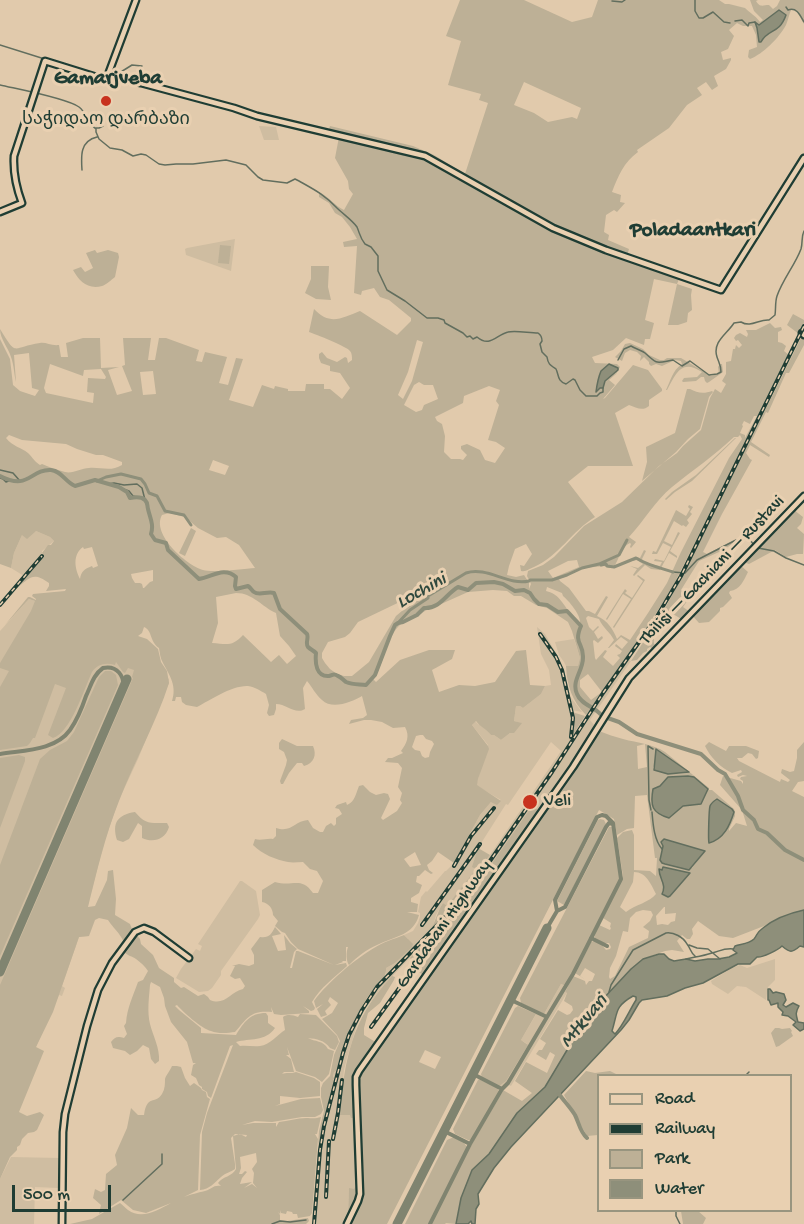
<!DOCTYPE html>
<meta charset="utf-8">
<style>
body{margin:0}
#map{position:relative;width:804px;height:1224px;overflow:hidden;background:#e1caac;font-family:"Gochi Hand",sans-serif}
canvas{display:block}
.legend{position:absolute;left:597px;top:1074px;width:195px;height:138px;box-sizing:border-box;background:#e9d0b1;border:2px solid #98957f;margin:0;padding:8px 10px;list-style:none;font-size:18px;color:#1f3d34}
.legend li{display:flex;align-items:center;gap:12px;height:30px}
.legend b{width:30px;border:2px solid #98957f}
.scale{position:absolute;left:12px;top:1185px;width:99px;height:27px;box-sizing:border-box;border:3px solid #1f3d34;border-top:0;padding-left:8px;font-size:18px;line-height:21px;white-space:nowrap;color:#1f3d34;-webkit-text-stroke:4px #e9d0b1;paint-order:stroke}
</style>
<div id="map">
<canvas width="804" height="1224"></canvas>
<ul class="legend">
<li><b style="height:8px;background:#e9d0b1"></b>Road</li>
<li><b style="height:8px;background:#1f3d34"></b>Railway</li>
<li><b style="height:16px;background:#bdb096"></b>Park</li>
<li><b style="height:16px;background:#8e8f7a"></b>Water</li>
</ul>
<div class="scale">500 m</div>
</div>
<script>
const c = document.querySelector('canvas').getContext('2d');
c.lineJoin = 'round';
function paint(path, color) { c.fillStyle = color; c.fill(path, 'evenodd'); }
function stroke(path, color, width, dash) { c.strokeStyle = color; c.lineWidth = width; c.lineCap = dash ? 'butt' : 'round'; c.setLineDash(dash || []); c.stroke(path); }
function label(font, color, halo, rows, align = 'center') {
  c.font = font + ' "Gochi Hand","Noto Sans Georgian",sans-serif'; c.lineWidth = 6; c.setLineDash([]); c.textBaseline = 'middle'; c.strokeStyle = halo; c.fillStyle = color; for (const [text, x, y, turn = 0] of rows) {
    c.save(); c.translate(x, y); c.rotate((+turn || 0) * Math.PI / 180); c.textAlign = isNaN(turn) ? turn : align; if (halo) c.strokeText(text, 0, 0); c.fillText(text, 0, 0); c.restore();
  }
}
const built = new Path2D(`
 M259,126L276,127L279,140H264Z
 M235,239L231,271L186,255L185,249L187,248Z
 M36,531L50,537L54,541L42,551V553L44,555L0,607V604L24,576L11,568L14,553L22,535Z
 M37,598L113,632L169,679V683L138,759L118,802L104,843L85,916L89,936L79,937L62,986L65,988L62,996L59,995L36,1047L0,1142V631L29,599L35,601Z
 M537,627L545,634L560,660L569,695L582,712L572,710L573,727L572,736L627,659L631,661L590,720L594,725L589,740L540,811L532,806L469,896L426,944L422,945L382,987L364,1011L357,1025L347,1058L344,1070L339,1115H351L355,1117L357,1184L354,1190L349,1189L348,1216L344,1224H313L319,1146L334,1078H333L334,1071H336L348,1034L368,997L386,976V968L395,963L408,939L404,935L413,931L418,923L420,917V913L418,912L421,897L426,891L427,892L445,871H446L454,863L480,815L491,802L501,800L477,786V782L488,745L472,725L475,721L478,724L488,730L491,735H494L501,740L510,733L521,723L514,721L516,706H520L523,708L541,694L545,686L551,685L549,670L541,654ZM551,742L561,751L490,855L433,926L436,915L443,903L447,907L476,869L478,848L506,804L508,805Z
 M574,639L580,658L578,666H566L564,662L559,655L555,642Z
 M240,881H242L256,891L260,915L258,919L221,971V975L212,988L208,991L199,992L176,978L181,969L196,949L200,951L202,946L198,944Z
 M775,959V980L768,987L766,1000L746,987L737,986L728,994L712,984L711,981L732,968L740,965L747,968Z
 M561,984L567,987L565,992L567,993L511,1086L509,1085L503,1091L481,1080H478L481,1074V1075L527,1044L521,1040L538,1011L544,1014Z
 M11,1157L60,1158L58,1188L35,1187L34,1224H0V1179Z`);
const green = new Path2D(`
 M460,0H524L572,22L592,17L598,0H719L725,4H729L745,8C750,13 756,16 760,22L763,20L754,11L750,0H758L756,1C760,8 763,5 769,5L773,9L777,6L780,0H804V24L796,10H791C789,15 788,20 786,25C779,38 763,54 750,59L748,57L749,50L757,47L756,35L752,26H743L737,23L729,30L734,36L728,49L721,52L723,60L731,58V60L726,69L714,76L718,86L712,90L706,82L697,88L702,95L687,105L669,128L637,150L638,152C624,162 618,176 612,192L621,195L620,202L625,203L617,212L614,210L606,215L604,232L609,235L608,240L629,249L627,256L548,224L429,157L328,132L330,126L413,146L434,155L465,174L488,103L479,100L481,94L448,85L461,41L446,36ZM779,11L786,15C781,30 769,31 759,41L756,23L759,25ZM524,82L581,108L577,119L572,117L548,122L534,113L514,105Z
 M339,137L424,158L554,230L680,277L677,284L692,289L691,295L692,310L688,313L687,322L678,325H668L677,284L654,279L645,320L654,323L650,339H645L644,345L626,338L613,350L592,357L595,363L617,364L620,367L616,374L609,380L615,385L603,399L605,398L633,365L648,370L662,389V391L649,400V406C642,412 636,407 629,405L615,413L633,466H588L568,482L595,517C572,531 559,556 534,567C528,569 527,572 521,571L520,565L524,566L532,554L526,544L515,549L509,566L507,575L516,577L524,575L529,583V589L531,584L527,576L528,571L543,565L554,557L584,526L622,502L659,466L677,453L683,446L701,430L710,398L715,389L721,393L726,384L722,381L726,374V362L731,361L733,349H735L736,345L739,348L742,345L738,340L736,341L734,338L736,335L740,333L747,337L748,334L746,330H756L770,323L775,328L781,327L782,330L778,332V342L782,343L786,346L784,351L789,355L672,588L627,659L586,715C572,701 567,686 566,666H578L580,658L572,631L568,622L547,608L536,605L521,596H514L507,591L493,590L468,592L430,609C423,611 420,615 414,618C409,620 405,621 401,624C386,636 385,664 373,679L376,682L400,660L429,650H455L452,659L432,670L439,692L459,685L475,686L495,682L516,651L526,650L530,685L545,686L541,694L523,708L520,706H516L514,721L522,723L514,733H510L501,740L494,735H491C487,729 480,727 476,721L472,725L488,746L489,749L478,779L477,785L501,801L497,805L491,802L480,815L454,863L438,852L432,861L427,865L429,870L433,873L431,874L425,870L419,876H417L416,882L422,885L419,893L411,898V902L418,904L417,912H407L419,915C413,936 395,936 377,945C367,949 357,957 349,965C346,961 346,952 348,947H346V961H342L338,957L343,962L335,965L346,963L347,966C335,977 320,988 312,1002L315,1008L314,1010L311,1011L303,1006L309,1011V1013L281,1015L274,1014L271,1007L272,1012C251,1010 248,1017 235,1032C228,1033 218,1034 211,1031C202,1029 183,1012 177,1005L175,1006L179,1010L201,1028V1033L236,1035C244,1022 250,1013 266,1013L268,1016V1023L275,1028C265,1042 250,1038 236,1042L240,1046C247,1045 253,1047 260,1046C270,1045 277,1035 285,1030L283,1017C287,1014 293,1015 298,1017L300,1014L316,1015L337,1036L339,1042L335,1050L330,1048C324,1040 317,1039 308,1038C315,1042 323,1040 328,1049L334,1051L329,1074L322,1082L315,1077L296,1071L287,1047L289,1055H286L291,1059L294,1072H284L282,1074C286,1072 291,1074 296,1072L314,1078L320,1082V1096L300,1098L280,1096V1104L275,1106L301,1099L320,1098L323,1110L321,1114L315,1117H302L272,1122L255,1121L242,1125L253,1123H276V1127L279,1122C288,1121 297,1118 306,1118C312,1118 315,1119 321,1117L317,1134H315L318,1139L312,1213L310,1216L298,1218L297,1214H293L292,1212L287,1211L286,1214L281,1213V1210L280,1214L278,1212L280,1215V1220L287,1221L308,1218L309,1221L306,1224H70L92,1219L120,1203C123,1205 125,1208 128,1210C142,1220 158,1210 171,1203L146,1213L133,1210L121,1200L99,1214L101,1205L93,1198L95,1189L101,1192L105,1190L106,1174L117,1165L115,1155L127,1128L131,1108L138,1115H144C147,1094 155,1105 162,1094C165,1089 165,1084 165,1079C166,1075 170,1071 172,1066H177L181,1067L185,1078L190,1086L194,1083L201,1088L202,1090L206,1092L207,1097L210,1099L200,1135L198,1190L184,1197C192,1194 197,1193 205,1191C213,1189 212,1185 221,1186L218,1183C223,1176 232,1177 236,1169L233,1136L240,1134L246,1137L247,1135L235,1134L231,1138L235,1164V1169C231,1172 225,1173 221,1177C214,1183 210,1189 200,1190L202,1132L207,1113L233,1045L230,1046L211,1098L208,1096L207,1092L202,1089V1087L199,1085L196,1078L191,1075L193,1065L196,1063H193L187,1042L171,1022L165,1006L164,998L160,987L151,982L150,985C149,998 147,1011 150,1024C153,1036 160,1048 159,1061L155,1064L151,1059L149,1048L143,1045L137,1051L130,1055L125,1051L113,1048L111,1042C115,1037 117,1036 124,1038L127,1034L124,1026L126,1023C127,1008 133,996 138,982L143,980L148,971C145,966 140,962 136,959C132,956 128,956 124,952C127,938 115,931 108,920L99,918L95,920L89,936L79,937L53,1012L36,1047L44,1051L19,1112L27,1116L40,1112L44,1115L37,1130L34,1132L28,1133L22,1139L20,1145L17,1147V1150L10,1157L0,1179V985L133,678L132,677L134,670L128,668L125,673L123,672L116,662L115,665C106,662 97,664 92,672C84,689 71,732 53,738L48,735L66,688L55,684L35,738H33L30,743L27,746L0,750V687L9,671L0,668V663L31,611L35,601L29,599L5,625L28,597H30L36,600V599L32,596L33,594L65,591L66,589L46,591L49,586V583C33,572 31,577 17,588L44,555L42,553L48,545H51L54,541L50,537L36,531L27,539L22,535L14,553L11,568L0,564V339L10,359L13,385L20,391L35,396L39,390L32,388L29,353L14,355L16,382C14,374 14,365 11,357C8,347 0,339 0,329C18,358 11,347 40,343C46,342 51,346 59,345L61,357H68L66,343L83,338H100L101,368L119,367L108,370L117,395L132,391L122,366L125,365L123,338H151L148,360H155L159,338H166L199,350L196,361L202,362L205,352L227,357L219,383L228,385L236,358L243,359L229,400L253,407L262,385L274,389L275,386L288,389V391H305L306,384H324V389H330L342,399L350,388L340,373L330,371V366L321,363L319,358V354L322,352L327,358L337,362L345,357L347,358L348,363L352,360C352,357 352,353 350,351C348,347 315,334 309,332L314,309C330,326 342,318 360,311L397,335L411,321V318L389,300L380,297L374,288L362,291L361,295L354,293L357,246L344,247L343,242L357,239L350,227L342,217L335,213L329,203L319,197V192C329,197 335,206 344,210L353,194L349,189L348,181L335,158ZM417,340L423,342L412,381L403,399L398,395L408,372ZM50,364L83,376L84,370L101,369L106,377L105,379L88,378L87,392L94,393L93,403L46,393L44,388ZM609,365L616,373L605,381L596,391L598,380L599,379L601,371ZM153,371L156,394L143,395L140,372ZM419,382L424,385H433L438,399L424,405L422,410L416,412L404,405L414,385ZM489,386L500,390L496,401L499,405L488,440L496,442L505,448L495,463L485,460L480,450L467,444L461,446V449L467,455L463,460L460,459H451L444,452L445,436L442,424L437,421L435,417L463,403L464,396ZM754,416H757L745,438V435L740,433L743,426L742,425L744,421L750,424ZM9,435L22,440L66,444L77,449L96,455H103L122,462V465C111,472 101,467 89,468C81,468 73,474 65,472C57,470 49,467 42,464L40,465C35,462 33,458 28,453C21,447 13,447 6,438ZM740,435L742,439L729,458L681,552L667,583L648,613L630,640L621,635L617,639C613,629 608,621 597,616L608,597L606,596L595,614L589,611H586L569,588L560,581L559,579L584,568L604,566L609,568L614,567C619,559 621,547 630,543L631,544L630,547L631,548L636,542L629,537C644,521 655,501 672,487C693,470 715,455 734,437H738ZM213,460L229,466L225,475L209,470ZM169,513L185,517L198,528L217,538L226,537L239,545L255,568C244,569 212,573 203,570C186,565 151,534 162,515ZM83,547L84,549L92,547L98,566L93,568L92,566C84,569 81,572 80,579C75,569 72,555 83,547ZM577,560L579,567L553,578L548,571L568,561ZM153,570V581L150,582L144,588H143L142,584L140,583H135L132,578L131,574ZM547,587L562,593L563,596C569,601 581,615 580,623C578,620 575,618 572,616C564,606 560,594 546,591ZM236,593C253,593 262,607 276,613L280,636L289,646L296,656L287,664L279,655L271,662L243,635C232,647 227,644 212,643L218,623L216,597ZM408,598L412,600L409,605L396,616L369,662L352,676H344L337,674L330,669L325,663L322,658V653L328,642L345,637L350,633L358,622ZM588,616L599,619C603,628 610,632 614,640L608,648H609L621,637L628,642L622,649L616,644L615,646L622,651L620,654L617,655L620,658L613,666L603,657L607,651L605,650L596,660L595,658L593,641L594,640L598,643L603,638L602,636L598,639L594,632L599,627L598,626L593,631L589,627L586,618ZM144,627C153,631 149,641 159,648C160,653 160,658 163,663C170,676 177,686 172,701H175L176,697H181L182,702L186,705L197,707C210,700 233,685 248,686C255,687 261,691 266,694L269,705L267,713L269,716L274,715L276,709V704C287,704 295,715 305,709L303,688L307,681C312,687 316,695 322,700C332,710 352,702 362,696L367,715L363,718L351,720L349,724L364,720H371L382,722L393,728L405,727C410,736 407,743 401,751L403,753L392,758H388L385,762L398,763L402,768L398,787L402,793L400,800L402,803L397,811L383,820L381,818L390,799L388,794L384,793L376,795L370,792L363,785L359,786C356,793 355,802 347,805L346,802L337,805L335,808L339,809L342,814L336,818V824L334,826L331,823L326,826L323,832H320L313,828L308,820C294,821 292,833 276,828V836L273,839C267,838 261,841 255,839L253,845C262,854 276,860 288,862C293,863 298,862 303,862L310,869L317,871L323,881L318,893H313C301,876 293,887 275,882L262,890V902C268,903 273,908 273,915L278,921L275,926L282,932L285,933L291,942L298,949L334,965L298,951H296L292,968H290L294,952L297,949L290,943L284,935L286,950L278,951L272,936L281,934L275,927C271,935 269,938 260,937L251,949L254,955V964L249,966L239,964L232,966H235L230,976L235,979L240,978L245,986L243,989C230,992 225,1006 210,1000L208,997L204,994L198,996L184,987L181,988L174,982V978L159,968L153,955L141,944L140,939L132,929L130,924L115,915L116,899L113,870L108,871L107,880L95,906L88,907C97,871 105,836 119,801C134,761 156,724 169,683L167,671L161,662L158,649L147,639L138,636L142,633ZM588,674L602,692L591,700L580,687V680ZM420,735H423L426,739L432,741L434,744L430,752L429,757L425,758L422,756L420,751L415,750L412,747L416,736ZM415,852L421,865L410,867L404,859ZM256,1153L257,1162L252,1169L254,1173L253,1183L257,1188L252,1184L244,1188L252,1182L240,1184L242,1178L247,1172L245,1171L242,1174H239L241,1168L240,1157Z
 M220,245L231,246L229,264L218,263Z
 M95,250L97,253L108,250L118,253L119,257L115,277C111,280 106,285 102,286C88,290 79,281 73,270L81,267L85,272L93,268L86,253Z
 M311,266H329L328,287L331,300L316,299L305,293L311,279Z
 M793,314L804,320V323L799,334L787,325Z
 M802,336L804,337V345L789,373H786L768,413L766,412L751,442L770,455L769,457L750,445L746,453L750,459L752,460L722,514L703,552L707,554L734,540L736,542L719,552L699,561L681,590L690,597L683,607L690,612L683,620L673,614L665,626L660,625C656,630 653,637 654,644L656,645L664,637L665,638L654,650L650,647L647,649V651L643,653L637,660L631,661L664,610L683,575Z
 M630,343L643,349L649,355L660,360H664L667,358H681L711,376L719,374L718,367L720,364H722L723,372L709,382L707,383L705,381L704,377H701L696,381L683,382L682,381L684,378L697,377L702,372C681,358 676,374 667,390H666C671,380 672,371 682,364L681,361L675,360L662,366L656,364L651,366L649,364V362L644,357L640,361L641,356L637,352L630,350L625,353L622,361L615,357L621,351L625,344Z
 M687,389H690C697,393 704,394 712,391L713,392L709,397L700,429L688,439L676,452L642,481L647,462L646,447L675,433Z
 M735,438H736L692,481L675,492L666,500L665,499L672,492L696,475Z
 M689,505L693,507L690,512L692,514L687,520L689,523L686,527L683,525L682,526L674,521L664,541L672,545L678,532L680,533L670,551L677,556V558L669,553L660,570L651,569L645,565L634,576L633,575L637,569L630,566L638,568L643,564L637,560L633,561L632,559L637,557L640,558L644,550L646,551L642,559L645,563L660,566L662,562L654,561L655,559L664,561L671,547L663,543L657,554H652L653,551L656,552L676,510L686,516L690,509L688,507Z
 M794,510L803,517L801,524L797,528L804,534L803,554H797L786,557L775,550L749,564L743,562Z
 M191,528L196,531L185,556L179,553Z
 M740,565L748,572C744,580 740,590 730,591L729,593L732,598L723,607L720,608V611L709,622L699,623L692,615Z
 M638,575L645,580L614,628L613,627L631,599L623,594L607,620L606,619L625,589L627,591L625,593L632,598L643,581L637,576Z
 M105,671H111L116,675L118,685L0,956V865L40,759L50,750L67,741L74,732L99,677Z
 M572,712L585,716L571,738L573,727Z
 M599,731C607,734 615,737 623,739C638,743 653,744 665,752L709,788V790H712L734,809L735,812V816L729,829V831L736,823L747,826L742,810L720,785L723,776L741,781L743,784V781L740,779L741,777L747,776L743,775L738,777L737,775L742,772L741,770L732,773C721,768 710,757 705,746L709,742L726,751L729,746H746L759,751L758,758L756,759L752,754L748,753L742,758H737L739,761L780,782L781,779L788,782L790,780L781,773L782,769L790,772L794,771L797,758V750L804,742V781L798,782L792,791L804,797V910L780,918L764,926L733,938L719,936L698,921L692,929L693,934L690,939H687L682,935L677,941L684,952L672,950L665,951L643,959L625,975L588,1015L545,1087L517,1113L489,1154L472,1170L461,1198L456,1224L446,1223L445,1224H431L473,1142L503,1091V1090L522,1101L532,1093L515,1081L526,1062L547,1073L555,1055L550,1052L546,1060L536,1054L539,1050H542L546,1043L540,1039L558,1010L567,1015L570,1014L573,1010L572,1006L564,1001L567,993L565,992L573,976L585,981L586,985L589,981H592L595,974L585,968L580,976L586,980L575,973L591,942L594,941L602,945L606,950L610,949L611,947L609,943H604L595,938L594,935L599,925L610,930L611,928L610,927L611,923L603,918L623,876L617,838L623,832L632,830L634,835V870L650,871L656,876L657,858H655L647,795L635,796L634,828L627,829L617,835L614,819L599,810L387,1224H348L358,1203L357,1083L360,1073L567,776L572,775L574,767ZM645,744L647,767L638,769L637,746ZM670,759L684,768L688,773L668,774L654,770L653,767ZM688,776L694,777L706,787L700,804L683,806L671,817L668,818L653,789L660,786L668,777ZM717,799L732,809L734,812C730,825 725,835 712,842L708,836L710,818L709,808ZM664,839L705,851L692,868L661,858ZM661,869L690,873L670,896L668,897L662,894C666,886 663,880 659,872ZM634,872C646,872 651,884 656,894C650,902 635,905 626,912L620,907L633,882ZM664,907H665V914L676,913L675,921L671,922L668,925L662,924L657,925L656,916ZM643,910L651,911L653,915L650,921L643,927L649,931L648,938L629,947L615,976L610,979L609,977L610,968L616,956L623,931L628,932L630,918L636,912ZM425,1050L441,1057L435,1069L419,1062Z
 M282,739L297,746H313C317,755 314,763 304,766L302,763H297L289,773L283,784H281L280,781L286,765L287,760L284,752L279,749V743Z
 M19,755L25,757V761L0,828V758Z
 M532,806L540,811L424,976L415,969L417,965L410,958L422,945L426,944L469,896Z
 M135,812C146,825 151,823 167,823L169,827C165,840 153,843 142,838V826L138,823L129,839L123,842L117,840C112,823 117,815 135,812Z
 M600,819L604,820L606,824L564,905L557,901L598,820Z
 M609,827H612L614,831L620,876L619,880L566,986L561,984L544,1014L521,1003L520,998Z
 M478,848L490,855L432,928L440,908L443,903L447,906L476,869L472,867Z
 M404,935L413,944L412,947L395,963L386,968C387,981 374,988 367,998C352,1021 343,1046 336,1071L334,1072L333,1077L334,1078L318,1146L319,1131L324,1111L321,1097V1088L323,1083L330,1076L334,1055L340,1041L337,1035L322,1019L332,1013L338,1003L330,997L328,1001L331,1005L325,1011L327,1015L321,1017L317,1009L323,1004L316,1008L314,1001C327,983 355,959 374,948C383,942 394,939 404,935Z
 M392,976L395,977L394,980L380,1003L368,1013L364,1028V1035L377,1043L357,1072V1198L345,1224H344L348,1216L349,1188L354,1189L357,1184L355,1118H351L350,1115H339C346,1057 350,1021 392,976Z
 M518,1006L536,1014L521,1040L528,1045L506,1081L499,1086L482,1077L481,1074L515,1008Z
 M775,1028H779L782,1029L790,1028L792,1031L791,1032L793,1036L779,1046L776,1047L771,1033Z
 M586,1071L595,1073L610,1071L618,1075L598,1076V1135L587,1136L564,1095Z
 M478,1080H481L498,1088L499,1092L471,1140H468L455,1134L453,1129Z
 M454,1137L464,1143L467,1147L428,1224H405L447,1140Z
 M681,1211H698L706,1218L703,1224H683Z`);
const water = new Path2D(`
 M779,10L786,15C779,35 768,28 761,42H759L757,28L755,22L759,25Z
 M609,364L618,368V370L605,381L603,388H600L596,392C597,384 598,378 601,371Z
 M656,749L689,772L668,774L654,770Z
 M688,776L694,777L708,789L701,804L683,806L669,818C652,813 650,806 653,789L660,786L668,777Z
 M717,799L732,809L734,812C730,825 724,839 709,843C708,839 709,809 710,806C711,803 714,801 717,799Z
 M664,839L705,851L689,870L665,864L662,863L660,860L663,846L661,842Z
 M663,867L690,873L670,896L668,897L662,894C667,884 659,879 659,869L662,870Z
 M804,910V947L800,946C792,953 790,953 782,946C778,950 762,958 757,957L750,964H738L703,983L685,988L667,996L642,1000L639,1003L629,1020L621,1030L511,1147L494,1168L478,1194L479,1204L476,1209L475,1224H472L471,1221L468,1224H456L461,1198L472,1170L489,1154L517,1113L545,1087L588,1015L631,969L643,959L659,954H664L669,959L674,961L686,959L695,961L708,959H718L729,957L737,953L733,950L735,946C741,944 749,944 754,939C758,934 756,933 763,928C774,919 790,913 804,910ZM633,996L636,997V1000C629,1011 623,1026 615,1034L612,1031C618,1012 614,1007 633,996Z
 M768,989H770L773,993L776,992L784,994L786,1000L783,1005L786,1007L793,1003L799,1006C795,1013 796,1015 798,1022L804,1023V1029L800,1031L793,1025L796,1022L788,1016L782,1015L783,1012L778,1007V1003L771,1005L769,1000H768Z`);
const stream = new Path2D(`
 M695,0V11L699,18H703L713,12L724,22L730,23
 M612,1L622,2L625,0
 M786,7L788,10C797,7 800,15 804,22
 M735,21L742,20L748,26L749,23L755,22L756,24
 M0,45L51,61
 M116,75L132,65L142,66
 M0,85C17,89 66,98 79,107C86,112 88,123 96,129V132L99,139L110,148L122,150L133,156L141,154L146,155L159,164L165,165L176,164H193L226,160L246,165L258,177L263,180L287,183L295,179L299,181C315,190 325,195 337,208C343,214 352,220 357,227C360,234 360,238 365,244L371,247L378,256V271L387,290L405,301L427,318H438L444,320L445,323L463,333L467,337L470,336L473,339L477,337C490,348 496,335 508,332C515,330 529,333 538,333C541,335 542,337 542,341L540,344L542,352L547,357C548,364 550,365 556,369C559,375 557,381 566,384L573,379L575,380L580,390L586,396H597L600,393L603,392V388
 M139,85L198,101
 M246,115L255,118
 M95,128H99L103,126
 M82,170C81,156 80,141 97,137
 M618,360L624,349L631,346C636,349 641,350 645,353C658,365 656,363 673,360L682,366L690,361L709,375L717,374L721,372C721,365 719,363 717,357C712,342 727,334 734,323L741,322C751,328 759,319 769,320L775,315C776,308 775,302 777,296C783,279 795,265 801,249C803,242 801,237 804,231
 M0,470L13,473L20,481
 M0,478L3,479L6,482L11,480
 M108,484L114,483L124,485L137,484L142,488L145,500
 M123,489L129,491L133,496L137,497
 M758,548L774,551L786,558L804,565
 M673,572L685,573L697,560L736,540L747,539L750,540L754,545
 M651,810L649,800L648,746L653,749
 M652,812C653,824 654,840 662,849
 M689,945L697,948L708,949L720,959
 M686,959C695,957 703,956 712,953C720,951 724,948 733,949
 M609,992L611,985L633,950L666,933C674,932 683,937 687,944C691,949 690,952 695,956
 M745,1076L749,1072
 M123,1200L162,1164V1154
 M676,1210V1216L680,1224
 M272,1224L280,1221L290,1222L306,1220`);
const canal = new Path2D(`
 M97,481L106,477L121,474L141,479L145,484L149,493L157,496L165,511L184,515L191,525
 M601,565L606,564L607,566L614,567L636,558C647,565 660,568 673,572
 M530,580H552L567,575L582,568L599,564L619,555L627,540
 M398,623L410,610L428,598V596L466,573C487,566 508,586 529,581`);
const river = new Path2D(`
 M0,476C29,491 30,469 51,470C62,471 65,482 75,486L95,480L119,487L127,492L130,498C135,497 141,496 145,500C148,503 147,505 148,509C150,518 154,524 151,534L155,540L166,543L168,550L199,579C212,577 224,566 236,577L235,586L236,589L248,586C251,588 252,591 254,592C259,596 267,591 274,593L280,609L307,634C309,638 305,643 308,647C310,649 314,651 316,653C315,663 316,677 329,676C334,675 333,673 338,676C341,677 343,680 346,682C353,685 359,684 366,685L375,675L390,636L395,625L398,623L403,622L417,615L424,608C440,609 446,594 458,587L468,590L476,583L494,582L503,584L515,591L524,590L530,593L534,599L539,604L547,605L558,612L567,611L581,626C573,644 584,643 583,658C583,671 571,681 577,694C581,705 596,707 602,716L619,722L637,734L701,754L718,770L725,774L738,796L743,810L754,820L758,829L767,833L785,850L804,860
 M559,1094C564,1101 570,1107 575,1115C579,1123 580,1132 587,1138`);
const taxiway = new Path2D(`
 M0,754C23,750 55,751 70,730C77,720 82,708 86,696C91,686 93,675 103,668C117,665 125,676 123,689
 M547,928L557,911L565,907L606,827L609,823L613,824
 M591,938L607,946
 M0,968L2,967
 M547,1017L573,974L621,879L613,823L606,816L602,815L597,817L555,900L557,911
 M473,1074L502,1089
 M444,1131L470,1144
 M430,1224L470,1144L502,1089L508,1083L547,1017L511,1000`);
const runway = new Path2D(`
 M0,972L127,679
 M397,1224L547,928`);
const secondary = new Path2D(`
 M108,76L141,83L234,108L257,116L425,156L553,228L606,250L721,290L804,158
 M0,212L22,203C16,187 13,173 14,156L45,61L106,80L136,0
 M802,333L804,335
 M62,1224L63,1132L65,1114L87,1026L98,990L112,963L135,932L144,928L154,932L189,958
 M347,1224L358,1201L360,1194L356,1085V1077L359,1071L573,767L629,678L804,496`);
const rail = new Path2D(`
 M0,605L42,556
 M540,634L556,657L562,670L573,718L571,737
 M454,866L471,836L494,808
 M422,925L480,844
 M371,1027L416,965L422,948L426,942
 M333,1139L338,1113L342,1080
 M326,1197L329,1141
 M314,1224L320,1150L324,1126L343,1053L349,1035L362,1010L377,987L450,912L476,881L552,772L603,693L656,618L681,576L804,326`);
const markers = [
 [106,101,6,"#c8321e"],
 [530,802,8,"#c8321e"]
];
const poiNames = [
 ["საჭიდაო დარბაზი",106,121],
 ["Veli",544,802,"left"]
];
const streetNames = [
 ["Tbilisi — Gachiani — Rustavi",713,571,-46],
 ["Gardabani Highway",445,925,-55]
];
const waterNames = [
 ["Lochini",422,592,-29],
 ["Mtkvari",585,1022,-50]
];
const quarterNames = [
 ["Gamarjveba",108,80],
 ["Poladaantkari",693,232]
];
paint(built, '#cfbda1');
paint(green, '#bdb096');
paint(water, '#8e8f7a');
stroke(water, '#626e5e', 1.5);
stroke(stream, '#626e5e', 1.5);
stroke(canal, '#8e8f7a', 3);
stroke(river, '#8e8f7a', 4);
stroke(taxiway, '#808470', 4);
stroke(runway, '#808470', 9);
stroke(secondary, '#1f3d34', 9);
stroke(secondary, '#e9d0b1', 4.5);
stroke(rail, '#1f3d34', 4);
stroke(rail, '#e9d0b1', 1.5, [4.5]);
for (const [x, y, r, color] of markers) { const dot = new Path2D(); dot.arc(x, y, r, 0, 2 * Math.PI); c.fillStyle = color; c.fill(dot); stroke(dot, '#e9d0b1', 2); }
label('18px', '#1f3d34', '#e9d0b1', poiNames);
label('18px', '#1f3d34', '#e9d0b1', streetNames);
label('italic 20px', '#30493e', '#e9d0b1', waterNames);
label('bold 21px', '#1f3d34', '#e9d0b1', quarterNames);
</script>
